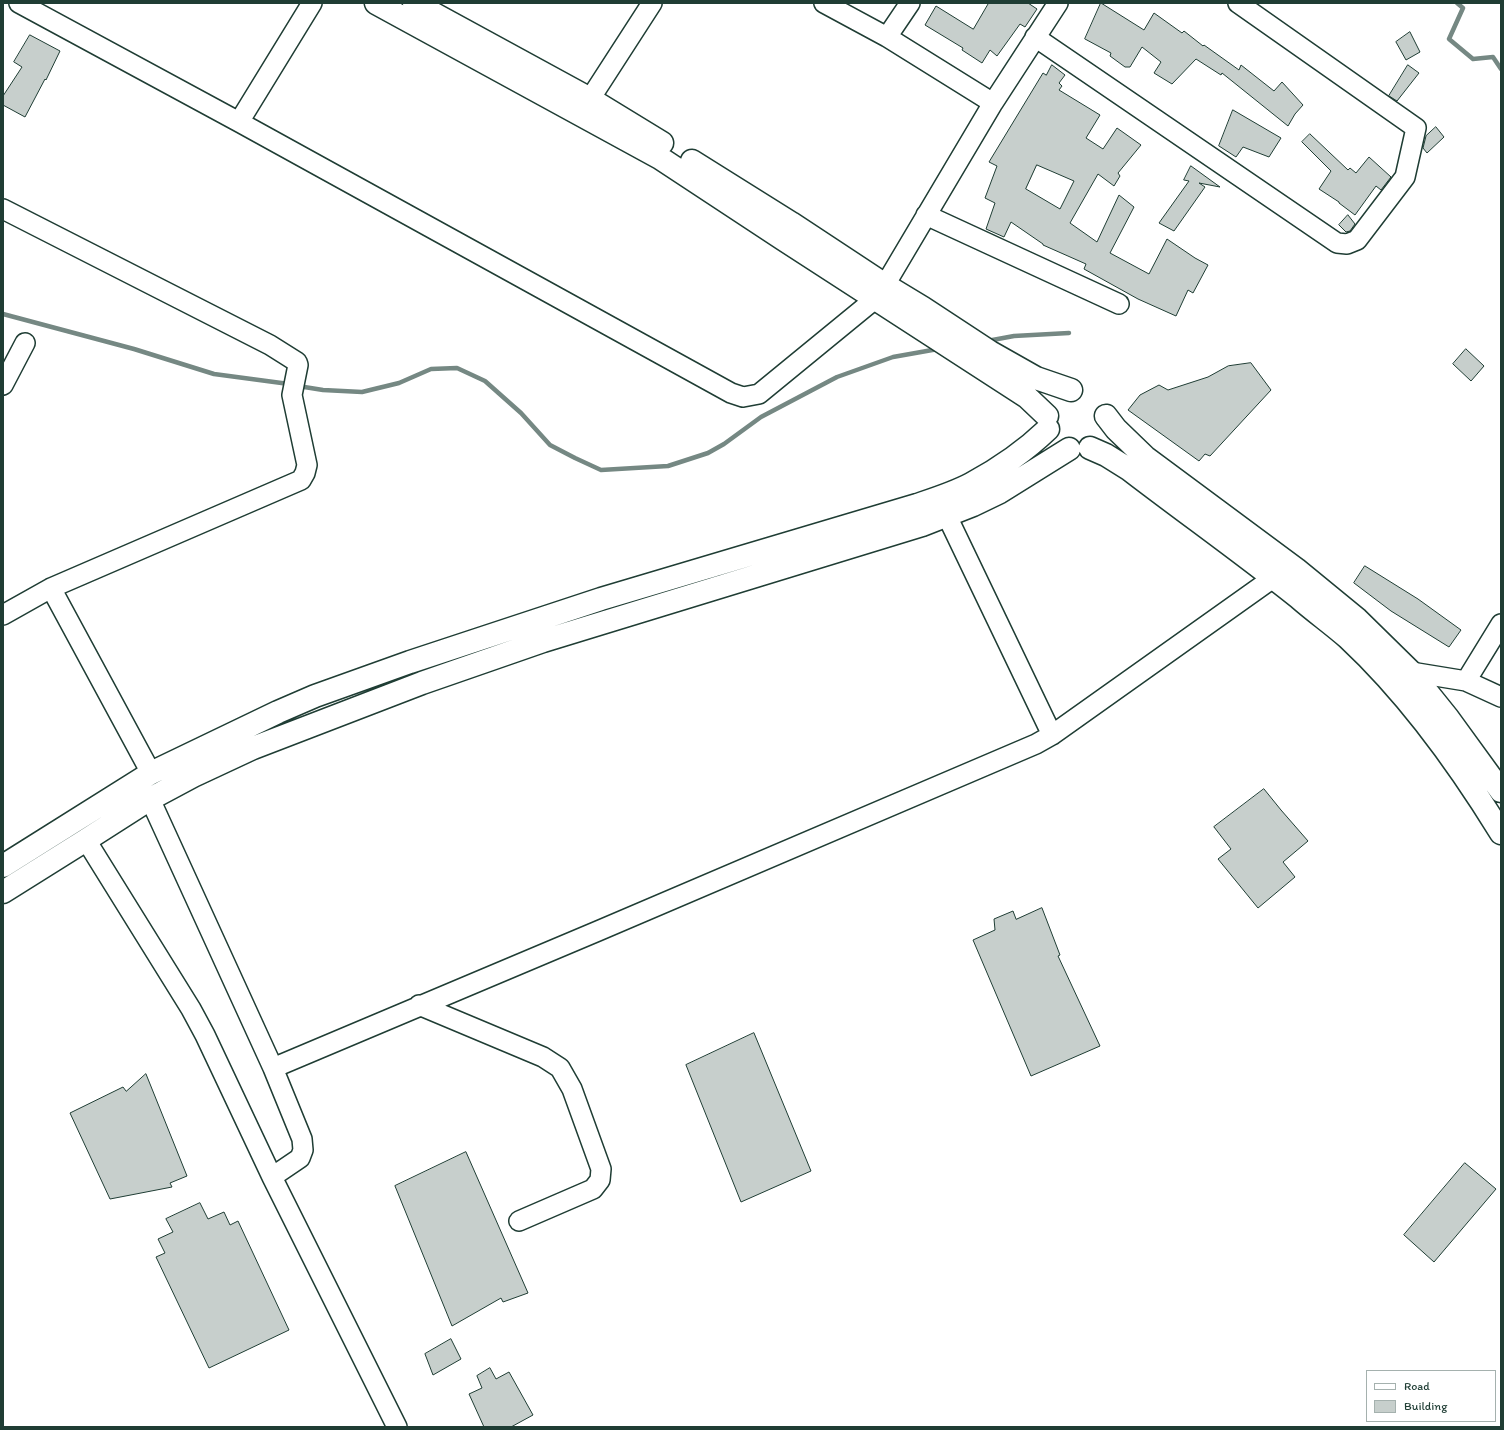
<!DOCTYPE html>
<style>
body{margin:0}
#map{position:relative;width:1504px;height:1430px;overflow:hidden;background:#fff;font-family:Itim,sans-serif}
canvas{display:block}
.frame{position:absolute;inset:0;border:4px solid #1f3d34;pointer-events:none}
.legend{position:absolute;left:1366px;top:1370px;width:130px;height:52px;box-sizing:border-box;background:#fff;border:1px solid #a5b1ae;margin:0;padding:5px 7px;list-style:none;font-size:12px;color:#1f3d34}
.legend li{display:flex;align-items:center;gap:8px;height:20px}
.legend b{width:20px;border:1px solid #a5b1ae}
</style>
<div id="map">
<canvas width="1504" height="1430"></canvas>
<div class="frame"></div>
<ul class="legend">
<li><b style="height:5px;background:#fff"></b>Road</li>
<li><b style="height:11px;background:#c7cfcc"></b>Building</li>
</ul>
</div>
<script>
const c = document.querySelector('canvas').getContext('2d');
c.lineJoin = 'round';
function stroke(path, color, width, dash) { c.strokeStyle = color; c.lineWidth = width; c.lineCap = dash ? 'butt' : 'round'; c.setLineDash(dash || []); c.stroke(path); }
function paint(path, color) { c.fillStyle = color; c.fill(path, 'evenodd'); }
const stream = new Path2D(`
 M1457,3L1463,8L1449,39L1473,59L1493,57L1501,69
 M3,314L134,349L214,374L289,384
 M987,341L1014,336L1069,333
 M298,386L323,390L362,392L399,383L431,369L457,368L485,381L521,413L550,445L575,458L601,470L668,466L708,453L724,444L761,417L837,377L893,357L938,349`);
const building = new Path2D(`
 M989,3H1028L1037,9L1025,27L1020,24L997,56L990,50L982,63L962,50L963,48L925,25L936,6L973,29Z
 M1101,3L1144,30L1154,13L1182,33L1184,31L1203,46L1204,45L1239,70L1241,65L1274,91L1282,82L1303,105L1295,114L1288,126L1222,73L1221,75L1196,59L1172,84L1154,73L1161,62L1142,47L1130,67H1125L1110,56L1111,53L1085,39Z
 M1410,32L1420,52L1406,60L1396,42Z
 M30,35L60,51L46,80L45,79L25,117L3,105V96L22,67L14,62Z
 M1052,65L1065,75L1059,83L1062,86L1059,90L1100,115L1086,138L1103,149L1117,128L1141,145L1118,173L1120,176L1114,186L1098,174L1070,223L1097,242L1119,195L1134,207L1110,253L1149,274L1167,239L1195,258L1208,265L1193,293L1188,290L1176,316L1138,299L1084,269L1086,264L1043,245V244L1011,222L1004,237L986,229L995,203L985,198L997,166L989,162L1043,73L1046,75ZM1037,165L1074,181L1060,209L1026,189Z
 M1408,65L1419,73L1397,101L1389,96Z
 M1233,110L1281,138L1269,157L1243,147L1236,157L1219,146Z
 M1436,127L1444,137L1427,153L1423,148L1426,136Z
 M1310,134L1348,170L1350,168L1356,173L1369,157L1391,177L1381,190L1376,186L1355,215L1339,203V202L1319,189L1331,171L1302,142Z
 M1191,166L1220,187L1199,183L1205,187L1174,231L1159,223L1189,181L1184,180Z
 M1348,215L1355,224L1350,231L1346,232L1339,225Z
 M1466,349L1484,366L1471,381L1453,364Z
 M1251,363L1271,390L1210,456L1205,454L1199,461L1128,410L1140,395L1159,385L1168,390L1208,377L1228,366Z
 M1365,566L1418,599L1461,630L1449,647L1391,611L1354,583Z
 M1264,789L1281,810L1308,841L1283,862L1295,877L1258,908L1218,859L1231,849L1214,827Z
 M1042,908L1060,955L1058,956L1100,1046L1031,1076L973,940L995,930L994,919L1013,911L1016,919Z
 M754,1033L811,1171L741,1202L686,1065Z
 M146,1074L187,1176L170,1183L172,1187L110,1199L70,1113L123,1087L126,1091Z
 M466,1152L528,1293L503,1302L501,1298L452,1326L395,1186Z
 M1465,1163L1496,1189L1434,1262L1404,1235Z
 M200,1203L208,1219L224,1212L230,1225L238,1221L289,1330L209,1368L156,1257L165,1253L158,1239L173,1232L166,1219Z
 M451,1339L461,1359L433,1375L425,1354Z
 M490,1368L496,1379L509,1372L533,1415L511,1427H484L469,1394L482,1388L477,1376Z`);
const minor = new Path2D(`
 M19,3L239,122L731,393L743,397L759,394L875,299
 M824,3L887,37L993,103
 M887,37L910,3
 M1035,37L1337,243L1347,244L1357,240L1405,177L1416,128L1238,3
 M590,99L652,3
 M239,122L312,3
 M3,209L270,345L297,362L298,365L292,395L307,465L305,473L301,480L51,588L3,615
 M926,215L1119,304
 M885,285L993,103L1058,3
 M3,385L25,343
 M947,516L1052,735
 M51,588L151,773
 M1411,672L1466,681L1501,697
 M1466,681L1501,624
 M150,799L273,1068L302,1139L303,1150L300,1158L272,1177
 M86,840L191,1009L205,1035L272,1177L397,1427
 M419,1005L543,1057L560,1068L572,1089L601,1169L600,1180L593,1189L519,1221
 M273,1068L598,931L1036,744L1052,735L1273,578`);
const major = new Path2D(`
 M376,3L660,158L783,239L1027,397L1047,416
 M414,3L590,99L662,143
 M692,161L791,223L885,285L923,308L990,352L1036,378L1071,390
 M1106,416L1116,429L1145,457L1296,569L1357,619L1411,672L1448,718L1501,791
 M1090,448L1106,455L1130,470C1186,513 1244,554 1299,598C1315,612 1332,624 1348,638C1408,694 1458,763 1501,833
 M3,866L151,773L278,712L315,696L410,662L601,599L917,505C935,499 954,493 971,484C999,469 1025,451 1048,429
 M3,892L86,840L150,799L193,776L253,748L422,683L543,641L922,525L973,505L1000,492L1069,449`);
stroke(stream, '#758883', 4.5);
paint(building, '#c7cfcc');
stroke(building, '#1f3d34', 1);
stroke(minor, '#1f3d34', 22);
stroke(major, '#1f3d34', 25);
stroke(minor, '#fff', 19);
stroke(major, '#fff', 22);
</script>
